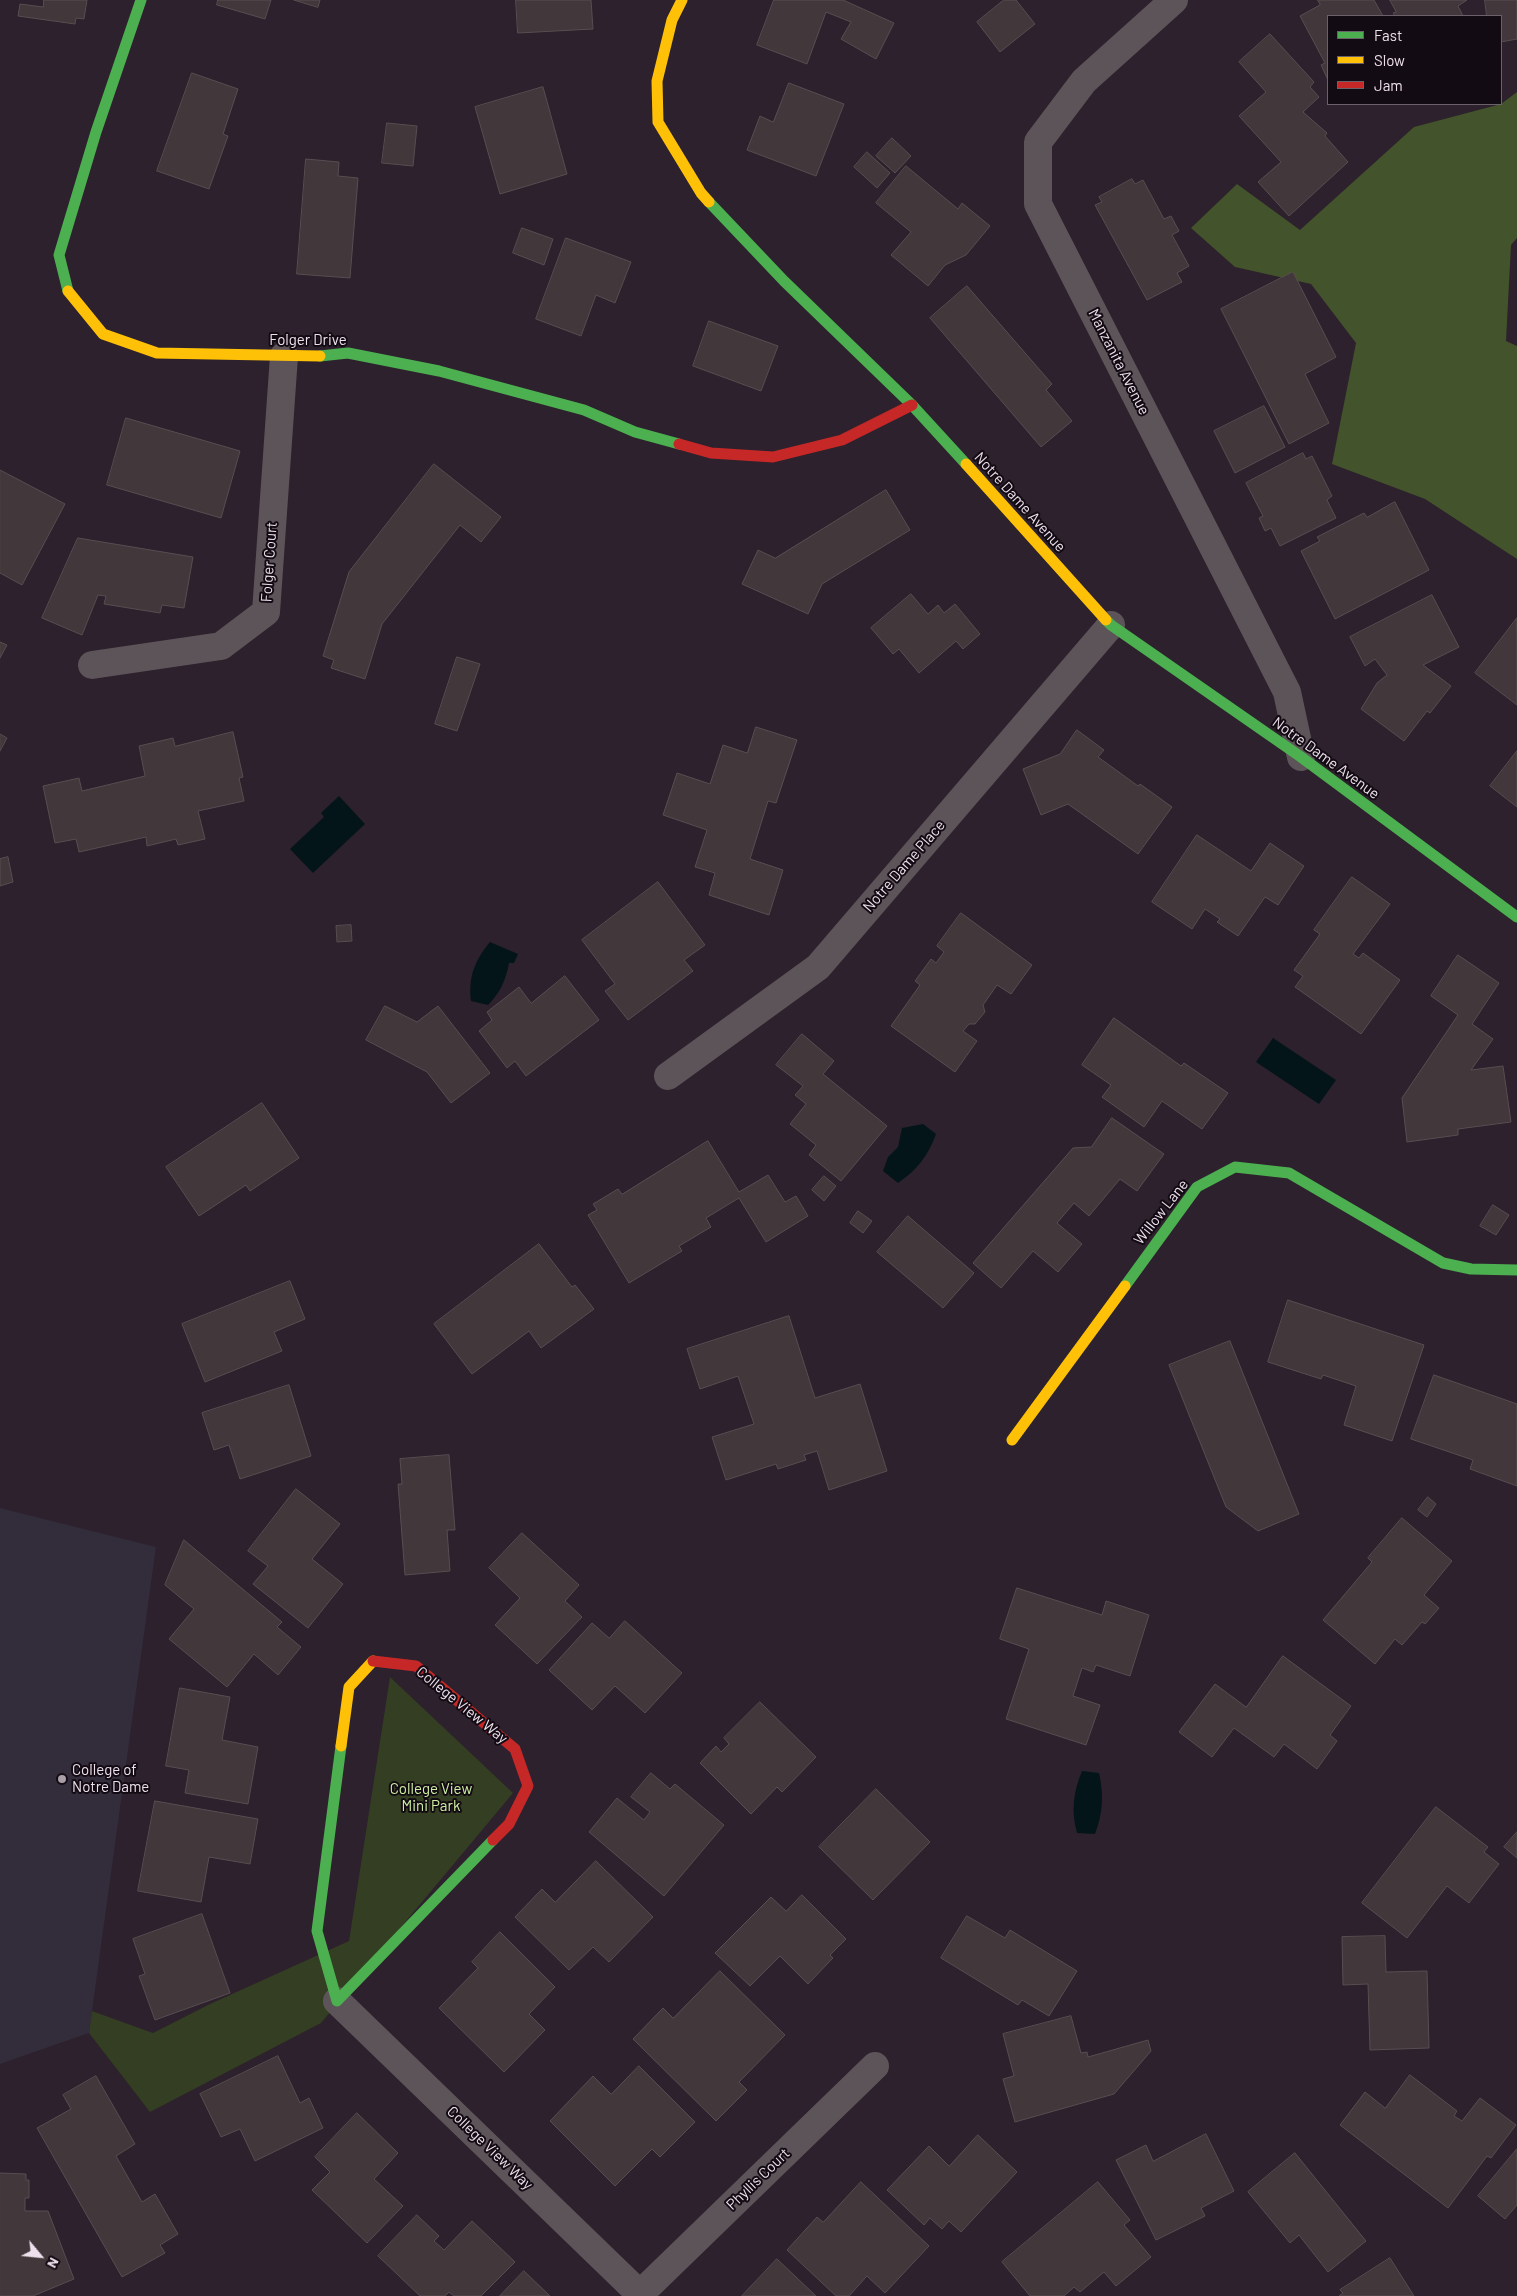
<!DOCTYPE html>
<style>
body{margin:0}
#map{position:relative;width:1517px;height:2296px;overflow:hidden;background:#2c212c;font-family:Barlow,sans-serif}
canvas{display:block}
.legend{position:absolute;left:1327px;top:15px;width:175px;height:90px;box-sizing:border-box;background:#130b13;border:1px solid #6b616a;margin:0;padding:6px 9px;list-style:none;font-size:15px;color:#eee1ed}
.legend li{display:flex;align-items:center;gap:10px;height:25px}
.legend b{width:25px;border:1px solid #6b616a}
.north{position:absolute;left:15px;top:2231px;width:50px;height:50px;-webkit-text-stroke:4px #130b13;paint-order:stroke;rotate:118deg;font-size:14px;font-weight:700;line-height:20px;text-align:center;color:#eee1ed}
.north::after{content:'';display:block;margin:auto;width:18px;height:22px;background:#eee1ed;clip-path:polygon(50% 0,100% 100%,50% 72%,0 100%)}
</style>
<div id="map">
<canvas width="1517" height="2296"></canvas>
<ul class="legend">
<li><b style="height:6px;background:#4caf50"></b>Fast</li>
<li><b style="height:6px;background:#ffc107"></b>Slow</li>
<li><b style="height:6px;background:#c62828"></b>Jam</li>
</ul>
<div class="north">N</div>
</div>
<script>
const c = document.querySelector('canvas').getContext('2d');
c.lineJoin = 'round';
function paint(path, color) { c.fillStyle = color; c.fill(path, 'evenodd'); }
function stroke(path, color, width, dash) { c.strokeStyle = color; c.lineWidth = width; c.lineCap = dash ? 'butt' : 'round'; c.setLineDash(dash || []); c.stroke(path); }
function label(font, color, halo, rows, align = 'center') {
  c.font = font + ' Barlow,sans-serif'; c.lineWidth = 4; c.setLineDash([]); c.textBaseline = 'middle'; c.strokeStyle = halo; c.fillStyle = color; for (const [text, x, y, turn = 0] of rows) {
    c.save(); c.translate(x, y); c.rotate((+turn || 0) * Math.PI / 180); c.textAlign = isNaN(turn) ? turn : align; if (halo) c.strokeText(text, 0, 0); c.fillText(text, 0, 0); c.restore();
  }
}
const education = new Path2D(`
 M0,1508L156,1547L89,2033L0,2064Z`);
const green = new Path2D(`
 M390,1677L513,1793L321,2023L150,2112L89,2033L92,2011L153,2033L208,2005L349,1941Z`);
const forest = new Path2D(`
 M1517,92V238L1511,245L1506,341L1517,346V559L1425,499L1332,464L1356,343L1311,284L1235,267L1191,228L1237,184L1300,230L1414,127L1501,104Z`);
const water = new Path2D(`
 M339,796L365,824L313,873L290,849L324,817L321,813Z
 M490,942L518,954L514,963H509C506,980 500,993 488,1005L471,1001C468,977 475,960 490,942Z
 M1273,1038L1336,1080L1319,1104L1256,1062Z
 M923,1124L936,1134C928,1156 917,1170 898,1183L883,1171L888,1157L898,1147L902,1128Z
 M1082,1771L1099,1773C1104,1795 1103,1813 1095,1834L1077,1833C1071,1811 1073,1793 1082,1771Z`);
const building = new Path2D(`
 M44,0H87L84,19L76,18L75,24L18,16L20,4L43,7Z
 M218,0H271L265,19L217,5Z
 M294,0H320L318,7Z
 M516,0H591L593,29L518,33Z
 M774,0H843L894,23L876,59L841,39L851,22L826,12L807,64L757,45Z
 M1004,0H1016L1035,24L1000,52L977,22Z
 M1318,0H1374L1383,16H1328V80L1321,65L1325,63L1300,16L1320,5Z
 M1390,0H1467L1458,6L1463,16H1395L1393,13L1396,12Z
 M1485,0H1517V39L1501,42V16H1487Z
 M1270,34L1314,82L1310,87L1319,97L1303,112L1327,133L1325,136L1348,162L1289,216L1258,182L1281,162L1239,116L1266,92L1239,62Z
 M192,73L238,89L223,134L228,136L209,189L157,171Z
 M789,83L844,104L816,176L747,150L760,116L773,122Z
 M543,87L567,174L500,194L475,107Z
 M387,123L417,126L413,166L382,163Z
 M892,138L911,156L895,173L876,156Z
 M867,152L890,173L877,188L854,167Z
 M306,159L339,162L338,176L358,178L350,278L297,274Z
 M906,166L958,209L962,203L990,226L966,255L945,265L928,286L891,255L911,232L876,203Z
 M1132,179L1135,184L1143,180L1164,219L1171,216L1179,231L1172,235L1189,266L1177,273L1182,282L1147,300L1095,205L1102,202L1099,197Z
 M522,228L553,239L544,265L513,253Z
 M566,238L631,262L615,303L596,295L581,336L536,319Z
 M1293,272L1336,357L1305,374L1329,423L1289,444L1221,309Z
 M967,286L1052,384L1046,390L1072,421L1041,447L930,318Z
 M709,321L778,346L761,391L693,366Z
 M1264,406L1285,447L1235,473L1214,431Z
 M126,418L240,451L221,518L107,485Z
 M1303,453L1306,459L1312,456L1332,496L1327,500L1336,518L1280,546L1271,528L1265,531L1259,518L1263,516L1246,483Z
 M434,464L501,517L481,542L460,525L382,624L365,679L331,668L334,660L323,656L349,572Z
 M0,470L65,504L22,585L0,573Z
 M886,490L910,530L822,584L808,614L742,584L758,550L775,558Z
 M1395,502L1429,570L1335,619L1301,551L1320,541L1317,537L1364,513L1367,517Z
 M78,538L193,557L184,608L162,605L160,613L104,604L106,596L98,595L82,635L42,618Z
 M911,594L928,614L938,605L944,613L955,604L980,634L963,649L956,641L919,673L899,649L893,654L871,628Z
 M1432,595L1459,647L1423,665L1451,686L1430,713L1427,711L1404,741L1361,709L1377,683L1387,675L1375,659L1365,666L1350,637Z
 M1517,618V705L1475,673Z
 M0,642L7,645L0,658Z
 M457,657L480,664L457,731L435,724Z
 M756,727L797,740L776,803L768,801L750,859L783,870L769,915L709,895L715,873L695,867L707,830L663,815L677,773L710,784L723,745L747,753Z
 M1077,730L1104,750L1098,757L1138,786L1140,784L1172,807L1138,854L1068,804L1041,815L1023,769L1060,754Z
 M233,732L243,777L239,778L244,801L198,811L205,839L178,845L176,839L147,846L146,837L79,852L76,839L55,843L43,786L79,778L82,791L145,776L139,746L173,738L175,746Z
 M0,734L7,738L0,751Z
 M1517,751V807L1490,786Z
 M1197,835L1251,871L1270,843L1304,866L1278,905L1265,897L1238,936L1217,922L1220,919L1205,909L1192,929L1152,902Z
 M8,857L13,882L0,886V859Z
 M1352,877L1390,904L1353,954L1359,958L1363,953L1400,980L1361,1034L1295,987L1303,976L1294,970L1320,934L1314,930Z
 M658,882L705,945L684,960L693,971L628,1020L605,991L615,984L582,940Z
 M961,913L1032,965L1011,994L997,985L983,1005L985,1012L975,1024H969L963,1031L977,1041L955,1072L891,1026L920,985L915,981L931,959L936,963L944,952L937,946Z
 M351,925L352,941L337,942L336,926Z
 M1458,955L1499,983L1472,1024L1493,1039L1471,1070L1503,1066L1511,1122L1458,1129V1135L1407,1142L1402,1098L1458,1015L1431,996Z
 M565,976L599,1020L526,1076L515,1061L507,1068L479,1031L492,1020L487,1012L519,987L531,1003Z
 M385,1006L417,1022L438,1006L490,1073L451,1103L427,1072L366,1040Z
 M1114,1018L1181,1066L1184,1063L1228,1093L1202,1129L1162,1101L1144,1127L1102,1097L1111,1085L1082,1065Z
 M802,1034L834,1061L823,1074L887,1126L841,1181L809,1155L816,1145L790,1124L806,1104L795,1095L803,1086L776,1065Z
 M262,1103L299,1158L250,1191L246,1185L199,1216L166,1167Z
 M1112,1118L1164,1154L1137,1191L1120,1179L1089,1216L1074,1203L1057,1223L1082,1244L1058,1272L1033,1251L1001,1288L973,1263L1073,1148L1091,1147Z
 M708,1141L739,1192L768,1175L785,1202L796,1196L808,1216L766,1242L739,1198L706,1218L711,1227L679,1246L682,1251L629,1283L588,1215L597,1210L593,1204L618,1189L622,1194Z
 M824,1176L836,1186L824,1201L812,1190Z
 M1493,1205L1509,1215L1496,1235L1480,1226Z
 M858,1211L872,1221L863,1233L850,1223Z
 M908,1216L974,1273L943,1308L877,1252Z
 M539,1244L572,1287L575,1285L594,1309L541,1348L529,1331L472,1374L434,1324Z
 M290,1281L305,1319L274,1332L282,1351L205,1382L182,1324Z
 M1288,1300L1424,1345L1392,1441L1344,1425L1356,1386L1323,1375L1321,1379L1268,1362Z
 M789,1316L815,1398L860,1384L887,1471L829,1490L817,1451L804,1455L806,1460L778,1469L776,1464L726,1480L712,1437L754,1424L738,1376L700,1389L687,1349Z
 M1230,1341L1299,1514L1258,1531L1226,1507L1169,1365Z
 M1434,1375L1517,1404V1486L1470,1469L1473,1460L1411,1439Z
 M289,1385L311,1456L240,1479L229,1445L214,1450L202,1413Z
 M449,1455L455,1530H447L450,1571L405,1575L398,1484H402L400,1459Z
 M296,1489L340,1524L312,1559L343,1584L308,1628L253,1584L268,1566L248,1551Z
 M1428,1497L1436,1504L1427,1517L1418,1510Z
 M1402,1518L1452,1561L1424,1595L1439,1608L1425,1624L1422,1622L1402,1645L1395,1639L1375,1664L1323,1620L1372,1562L1368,1558Z
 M522,1533L579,1585L565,1601L582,1617L537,1664L495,1625L520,1598L489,1568Z
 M184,1540L282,1622L277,1627L301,1647L278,1675L254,1654L227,1687L169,1639L194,1609L165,1585Z
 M1017,1588L1102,1615L1106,1601L1149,1615L1130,1676L1096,1665L1093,1672L1082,1668L1073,1696L1100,1705L1086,1745L1006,1719L1029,1649L1000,1639Z
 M625,1621L682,1673L645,1713L615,1686L592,1710L549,1670L592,1623L609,1638Z
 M1283,1656L1351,1706L1330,1735L1337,1741L1317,1769L1284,1744L1274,1757L1234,1728L1212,1757L1179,1732L1215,1684L1246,1707Z
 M180,1688L230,1697L222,1740L258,1747L248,1804L185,1793L189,1770L166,1766Z
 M760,1702L816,1757L782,1792L777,1787L751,1814L700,1763L716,1746L721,1752L729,1744L724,1738Z
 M651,1773L670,1789L675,1784L724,1825L664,1896L589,1832L617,1798L644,1820L650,1812L631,1797Z
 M876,1789L930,1842L873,1900L819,1847Z
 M155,1801L258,1819L250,1864L209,1857L201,1902L138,1891Z
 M1436,1807L1488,1847L1484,1852L1499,1864L1469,1903L1447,1886L1407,1938L1362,1903Z
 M1517,1832V1858L1504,1847Z
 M596,1861L653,1917L609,1962L593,1947L569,1970L515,1917L542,1889L555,1902Z
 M802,1895L846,1939L830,1955L833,1958L808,1984L780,1956L750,1986L715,1953L771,1897L786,1911Z
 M202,1914L230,1993L155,2020L139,1976L145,1974L133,1939Z
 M967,1916L1005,1938L1010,1930L1077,1971L1049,2016L1022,2000L1018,2005L941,1958Z
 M500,1932L555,1987L529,2014L545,2030L504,2072L439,2008L478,1968L472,1962Z
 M1385,1936L1386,1972L1427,1971L1429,2048L1370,2050L1368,1984L1343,1985L1342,1937Z
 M720,1971L785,2035L739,2082L747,2090L716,2121L633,2039L663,2008L673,2018Z
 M1071,2016L1081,2053L1087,2052L1088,2057L1148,2040L1151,2051L1114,2094L1015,2122L1003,2079L1014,2076L1003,2034Z
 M278,2056L300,2103L309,2098L323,2128L255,2161L240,2129L221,2137L200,2094Z
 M639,2066L695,2122L660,2157L652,2149L615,2186L550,2121L593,2076L611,2094Z
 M1410,2075L1457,2111L1454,2116L1462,2121L1480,2098L1516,2125L1491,2158L1487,2156L1448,2208L1340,2125L1365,2092L1385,2108Z
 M96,2076L135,2144L116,2156L142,2202L155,2194L178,2234L160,2245L165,2253L122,2277L37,2128L71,2109L63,2095Z
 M357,2113L398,2153L374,2179L403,2206L367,2243L312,2190L330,2172L315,2157Z
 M1206,2134L1234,2191L1201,2208L1205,2216L1156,2240L1116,2160L1146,2145L1153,2161Z
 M978,2135L1017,2172L961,2232L949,2221L942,2229L930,2218L924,2225L887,2190L929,2146L949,2166Z
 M1517,2149V2205L1505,2219L1478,2196Z
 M1295,2153L1366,2241L1328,2272L1299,2235L1290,2243L1248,2192Z
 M0,2173L26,2174V2180H29V2198H25V2211H48L74,2279L33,2296H0Z
 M861,2182L929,2246L885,2293L867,2276L849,2296H836L787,2250L817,2217L823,2222Z
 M1098,2182L1130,2220L1124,2225L1151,2257L1116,2286L1104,2272L1080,2292L1074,2287L1064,2296H1030L1002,2262Z
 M417,2215L439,2236L434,2241L444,2250L472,2221L515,2262L481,2296H454L449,2292L445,2296H420L378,2256Z
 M1390,2258L1414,2296H1339L1343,2293L1340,2290Z
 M777,2259L816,2296H742Z
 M524,2271L550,2296H500Z`);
const street = new Path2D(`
 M1174,0L1084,81L1038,142V204L1287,692L1301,757
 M92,665L221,646L266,612L284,356
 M668,1076L818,967L1111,625
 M337,2001L642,2296
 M641,2293L875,2066`);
const fast = new Path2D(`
 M709,202L784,281L912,405L966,464
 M68,291L59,255L96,132L141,0
 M320,356L348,353L439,371L584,410L635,432L679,444
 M1106,620L1111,625L1301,757L1517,917
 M1125,1286L1197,1187L1235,1167L1289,1173L1443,1263L1471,1269L1517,1270
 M341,1746L317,1931L337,2001L493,1840`);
const slow = new Path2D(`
 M682,0L672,20L657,81L658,122L701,193L709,202
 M68,291L103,334L157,353L320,356
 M966,464L1106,620
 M1012,1440L1125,1286
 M341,1746L349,1687L373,1661`);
const jam = new Path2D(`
 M679,444L711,453L773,457L842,440L912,405
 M373,1661L416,1666L515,1749L528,1786L509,1824L493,1840`);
const markers = [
 [62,1779,5,"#aa9ea9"]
];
const streetNames = [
 ["Folger Drive",308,340],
 ["Manzanita Avenue",1119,362,63],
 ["Notre Dame Avenue",1020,502,48],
 ["Folger Court",269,562,-86],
 ["Notre Dame Avenue",1326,758,36],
 ["Notre Dame Place",904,866,-49],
 ["Willow Lane",1161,1212,-52],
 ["College View Way",462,1705,39],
 ["College View Way",490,2148,44],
 ["Phyllis Court",758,2179,-44]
];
const poiNames = [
 ["College of",72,1770],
 ["Notre Dame",72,1787]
];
const parkNames = [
 ["College View",431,1789],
 ["Mini Park",431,1806]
];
paint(education, '#332c3b');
paint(green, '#333e22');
paint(forest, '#43532b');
paint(water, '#04151a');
paint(building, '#42383b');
stroke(building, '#584d50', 1);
stroke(street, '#5d5459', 28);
stroke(fast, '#4caf50', 11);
stroke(slow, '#ffc107', 11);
stroke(jam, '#c62828', 11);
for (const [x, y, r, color] of markers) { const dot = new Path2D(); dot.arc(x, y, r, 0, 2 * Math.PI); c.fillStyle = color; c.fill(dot); stroke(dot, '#130b13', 2); }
label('15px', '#eee1ed', '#130b13', streetNames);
label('15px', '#eee1ed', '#130b13', poiNames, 'left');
label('15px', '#cff0a3', '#130b13', parkNames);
</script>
